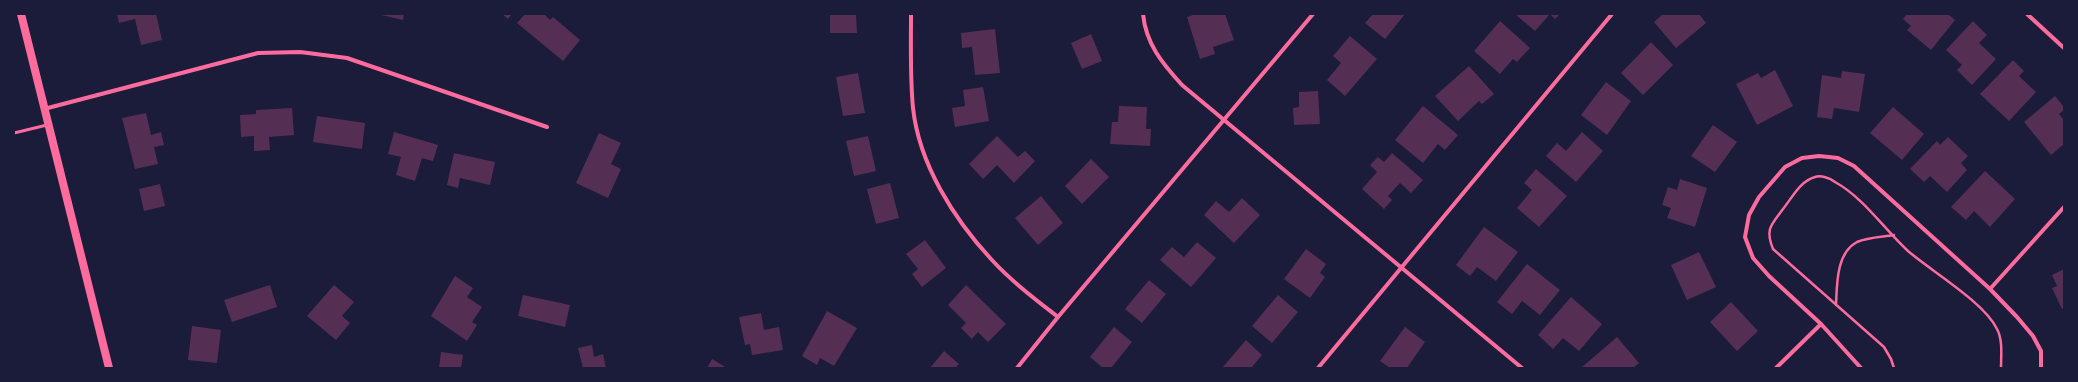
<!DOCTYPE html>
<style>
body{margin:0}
#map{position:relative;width:2078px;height:382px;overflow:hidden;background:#1b1b3a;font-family:"Archivo Narrow",sans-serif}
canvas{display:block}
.frame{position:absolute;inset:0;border:15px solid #1b1b3a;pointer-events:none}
</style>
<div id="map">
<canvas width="2078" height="382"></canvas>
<div class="frame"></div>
</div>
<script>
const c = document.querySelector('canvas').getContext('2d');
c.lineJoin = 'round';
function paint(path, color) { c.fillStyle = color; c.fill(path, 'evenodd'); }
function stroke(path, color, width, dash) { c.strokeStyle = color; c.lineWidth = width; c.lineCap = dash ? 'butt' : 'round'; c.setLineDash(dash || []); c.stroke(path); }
const building = new Path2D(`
 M117,14H156L162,40L141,45L135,19L119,23Z
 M377,14H404L403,20Z
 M502,14H512L508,19Z
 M525,14H544L550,20L553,17L580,40L563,61L517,23Z
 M830,14H856L857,33H830Z
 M1196,14H1225L1234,40L1213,47L1215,54L1200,59L1187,17Z
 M1373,14H1405L1385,39L1365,23Z
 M1515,14H1560L1555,19L1550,14L1535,31Z
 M1663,14H1699L1706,23L1676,48L1654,22Z
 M1907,14H1948L1955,20L1931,50L1907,30L1911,26L1903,19Z
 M1500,21L1530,48L1517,62L1513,59L1500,74L1474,51Z
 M1973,21L1987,35L1979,43L1996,59L1972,85L1957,70L1962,65L1946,50Z
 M995,29L1000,73L975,75L972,47L962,48L961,33Z
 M1091,34L1102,61L1082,69L1071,43Z
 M1350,36L1377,59L1345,96L1327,80L1341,63L1333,56Z
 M1651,42L1673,65L1643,95L1621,73Z
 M2013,60L2024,71L2019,76L2036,92L2009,121L1980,94Z
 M1469,66L1494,94L1482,104L1479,101L1458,121L1435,96Z
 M1775,70L1793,106L1757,125L1736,84L1758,73L1761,78Z
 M1842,71L1865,74L1859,112L1834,108L1832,119L1817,117L1822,75L1841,78Z
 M858,73L865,113L843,116L836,77Z
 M1606,82L1631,101L1607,135L1581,115Z
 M983,87L989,121L955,127L952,108L965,106L963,90Z
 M1318,91L1320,124L1294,125L1293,108L1299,107V92Z
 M2055,96L2064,107V110L2059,114L2064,120V144L2051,155L2024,122Z
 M1119,106L1147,107L1146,129H1151L1150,146L1110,144L1112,122H1118Z
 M1423,106L1458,135L1445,150L1438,144L1423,163L1395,140Z
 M1893,107L1924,134L1902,160L1870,133Z
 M292,108L294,135L269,137L270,150L254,151V136L241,137L240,115L256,114V110Z
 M146,113L151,135L161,132L164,145L154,147L158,164L135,169L122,118Z
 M317,116L365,123L362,149L313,142Z
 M1713,125L1737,142L1715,172L1691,156Z
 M394,132L438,145L433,161L422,158L415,181L396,175L401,157L388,154Z
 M1582,132L1603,151L1576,182L1546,156L1557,143L1566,151Z
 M599,133L621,143L611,164L621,169L608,198L576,183Z
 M868,136L876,171L854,176L846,141Z
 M997,136L1018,157L1025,151L1035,161L1014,183L997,165L983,179L969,164Z
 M1948,137L1968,156L1961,163L1967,170L1947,192L1930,176L1924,182L1910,169L1937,141L1940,145Z
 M454,153L495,162L490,185L460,178L458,188L447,185Z
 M1392,153L1423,180L1411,193L1400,183L1388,196L1392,200L1384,209L1362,189L1377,172L1370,165L1378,157L1384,162Z
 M1091,159L1109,177L1082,204L1065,186Z
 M1536,169L1567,196L1539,227L1517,208L1532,190L1524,183Z
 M1985,171L2015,199L1990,227L1974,211L1966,220L1951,207Z
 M1680,179L1707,188L1695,227L1667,218L1671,208L1662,205L1668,187L1677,190Z
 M890,183L899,218L876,224L867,189Z
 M160,184L165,206L144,211L139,189Z
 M1041,196L1063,223L1038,245L1015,218Z
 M1242,198L1260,215L1234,243L1204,215L1216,201L1229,212Z
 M1484,227L1518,252L1496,281L1477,267L1470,276L1456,265Z
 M925,240L946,268L922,287L912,274L918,269L906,254Z
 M1197,242L1216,258L1191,287L1160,260L1172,247L1184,257Z
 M1306,249L1326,264L1320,273L1325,277L1310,298L1284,279Z
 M1699,252L1716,287L1687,300L1671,265Z
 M1527,264L1560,290L1540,315L1522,301L1512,314L1497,302Z
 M2064,269V308L2062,309L2052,288L2057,286L2052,275Z
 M455,276L473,288L467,297L482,307L472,322L477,325L467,341L431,316Z
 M1149,280L1166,294L1142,323L1125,309Z
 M270,285L277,307L232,322L224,300Z
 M334,285L354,302L342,316L350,323L336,340L307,316Z
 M966,285L1006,324L988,342L978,332L972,339L961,328L966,323L948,305Z
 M523,295L570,305L565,327L518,316Z
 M1278,295L1298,312L1272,343L1252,326Z
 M1571,297L1602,324L1579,351L1563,338L1553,349L1538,335Z
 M1731,302L1758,331L1737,351L1710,322Z
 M827,311L857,328L834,366L820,358L817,365L802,356Z
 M761,313L764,330L779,327L783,350L752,355L750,344L745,345L739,317Z
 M192,326L221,330L217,363L188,360Z
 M1114,327L1132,342L1111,368H1103L1090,357Z
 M1405,327L1425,342L1407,368H1390L1380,361Z
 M1617,337L1639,363L1633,368H1581Z
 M1246,340L1262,355L1252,367L1253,368H1222Z
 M592,345L594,357L603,354L606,368H583L578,348Z
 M944,351L959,364L955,368H930Z
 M441,352L463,355L461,368H439Z
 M712,359L727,368H707Z`);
const path = new Path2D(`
 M1836,305C1837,285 1836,253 1857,242C1868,237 1882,237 1894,235
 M1894,368L1891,359L1884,347L1773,249C1765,229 1771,225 1783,209C1792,198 1800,181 1815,177C1821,175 1830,178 1835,182C1864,198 1884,229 1908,251C1931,271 1984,302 1997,329C2003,340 2001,356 2001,368`);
const service = new Path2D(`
 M14,133L47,125`);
const minor = new Path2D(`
 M911,14C911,45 910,77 913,108C919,164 954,219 991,259C1011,281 1035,299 1058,317
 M1143,14C1146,44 1162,63 1182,85L1522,368
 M2027,14L2064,48
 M44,109L258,53L300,52L347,58L547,127
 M1990,289L2064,207
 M1017,368L1058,317L1313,14
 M1318,368L1612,14
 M1776,368L1821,324
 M1861,368L1821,324L1769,276L1753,258L1745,237L1749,215L1759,197L1785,167L1802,158L1819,156L1838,158L1854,166L1990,289L2017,317L2033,336L2041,351V368`);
const secondary = new Path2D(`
 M21,14L109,368`);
paint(building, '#542f53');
stroke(path, '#ff6b9d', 2.5);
stroke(service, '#ff6b9d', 3);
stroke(minor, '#ff6b9d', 4);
stroke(secondary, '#ff6b9d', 8);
</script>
